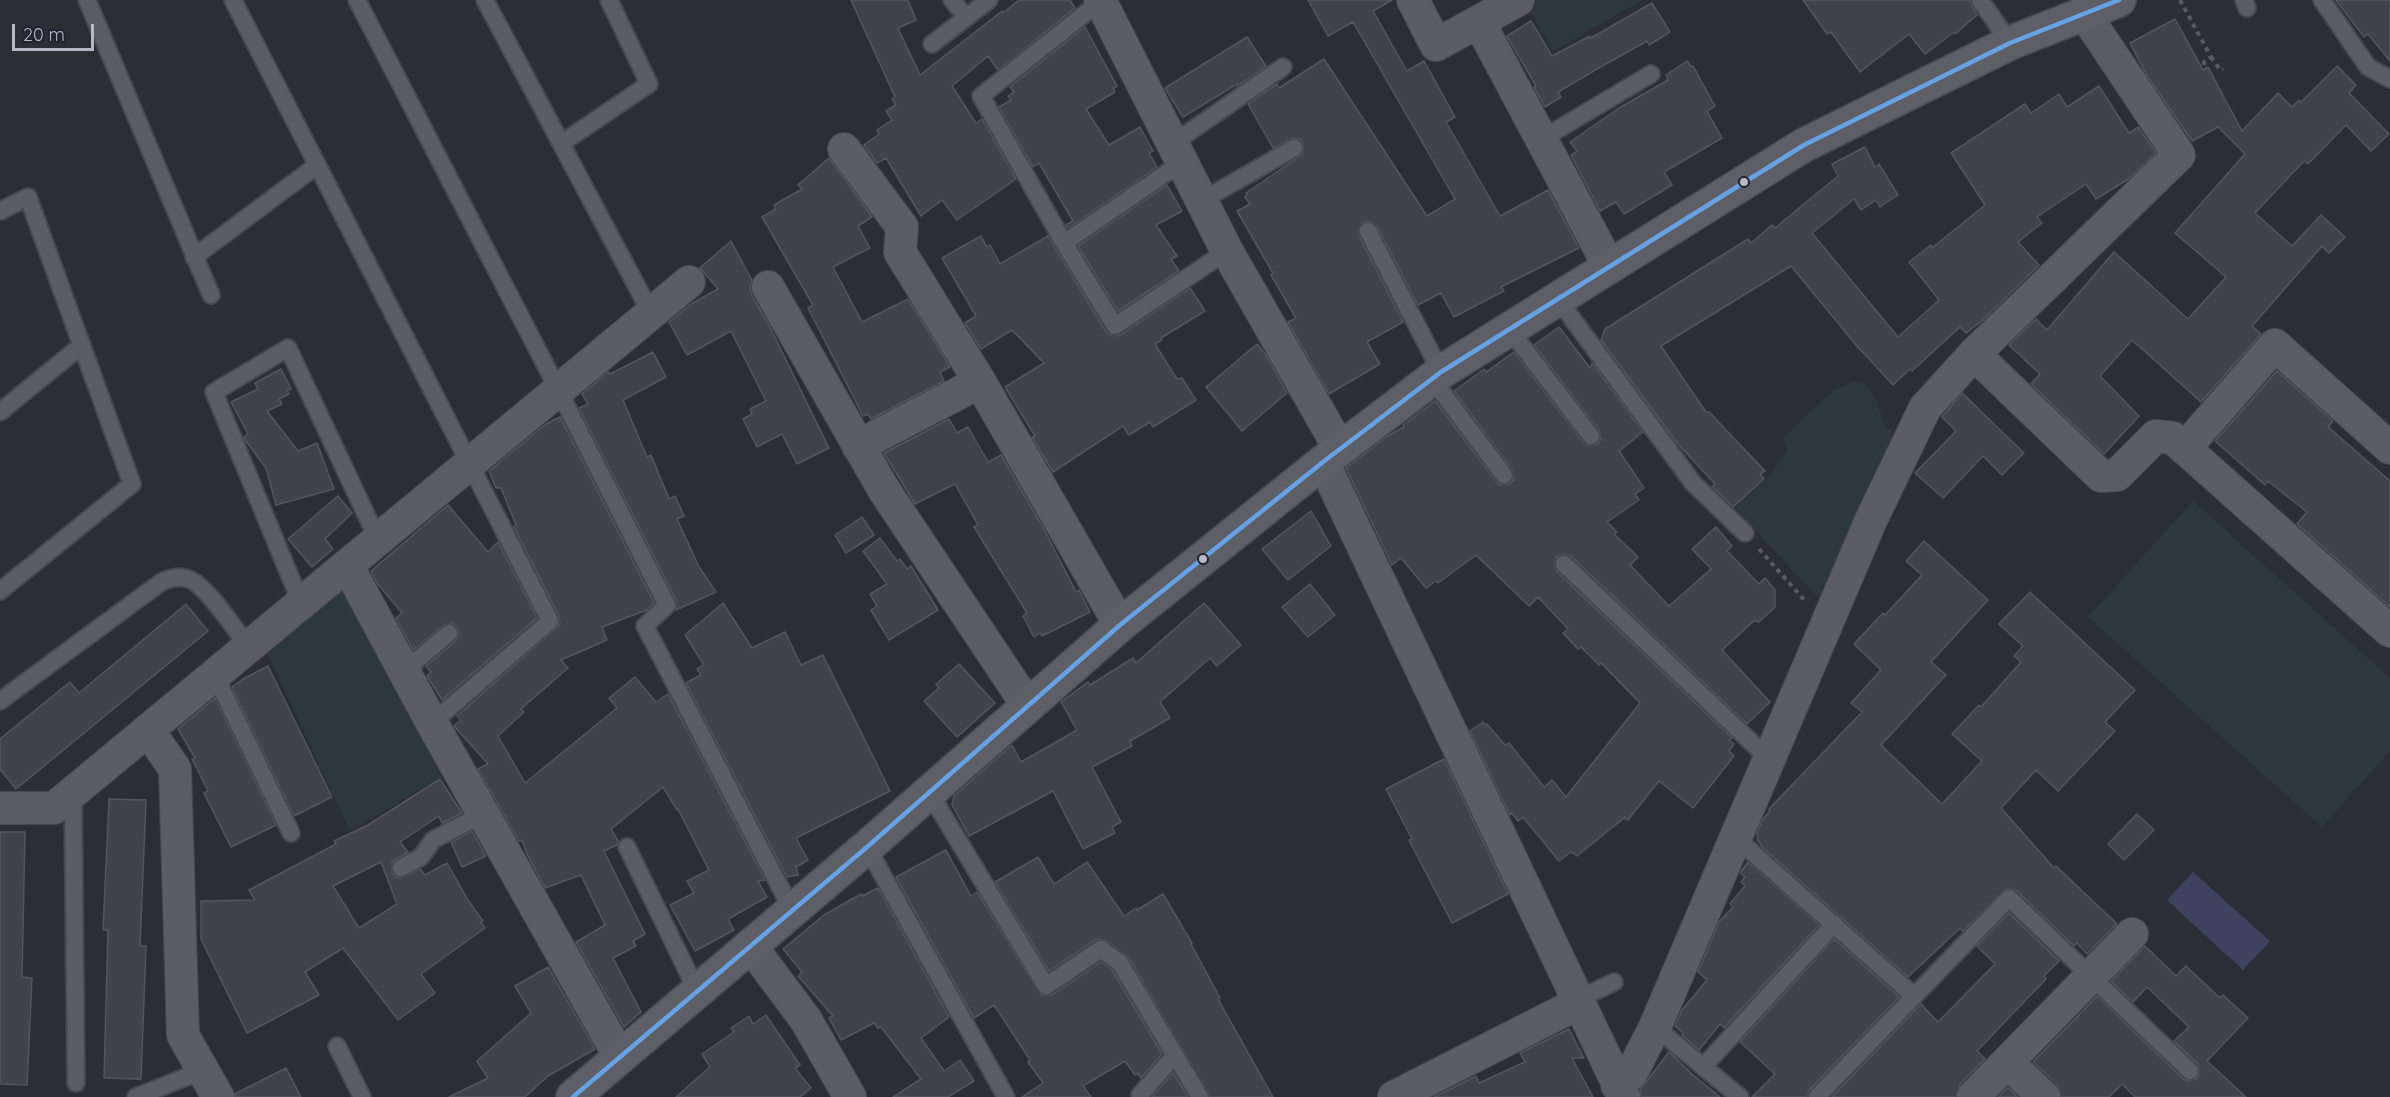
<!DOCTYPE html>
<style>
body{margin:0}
#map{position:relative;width:2390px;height:1097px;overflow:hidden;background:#2c2e37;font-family:Quicksand,sans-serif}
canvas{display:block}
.scale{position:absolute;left:12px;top:24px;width:82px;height:27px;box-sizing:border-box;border:3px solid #b7b8c7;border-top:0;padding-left:8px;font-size:18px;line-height:21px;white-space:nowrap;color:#b7b8c7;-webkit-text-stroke:4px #202231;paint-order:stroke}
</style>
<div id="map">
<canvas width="2390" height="1097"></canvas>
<div class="scale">20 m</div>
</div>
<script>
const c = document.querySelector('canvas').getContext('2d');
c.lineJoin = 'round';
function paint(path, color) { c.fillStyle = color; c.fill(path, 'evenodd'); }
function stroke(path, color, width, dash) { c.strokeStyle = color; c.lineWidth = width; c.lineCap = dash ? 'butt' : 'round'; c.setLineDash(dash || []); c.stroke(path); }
const green = new Path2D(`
 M1533,0H1643L1553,51L1526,4Z
 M1854,381L1864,383C1869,389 1876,397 1878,405C1882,418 1883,426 1896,435L1828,599L1820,600L1735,508L1772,473L1787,451L1783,438L1832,391Z
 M2193,501L2390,678V751L2322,827L2088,617Z
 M344,579L442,777L350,831L264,647Z`);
const water = new Path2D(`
 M2193,872L2270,941L2243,970L2167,900Z`);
const building = new Path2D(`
 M851,0H908L916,20L898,28L920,75L1002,11L1003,13L1019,0H1070L1075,8L998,70L988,56L952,86L976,123L982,119L1016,179L957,220L942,200L921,216L886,158L877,163L864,145L879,134L877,130L892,120L886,111L896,105L892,99L895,97Z
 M1308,0H1392L1373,11L1407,71L1424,61L1455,117L1446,122L1500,216L1548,190L1579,248L1501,287L1504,291L1454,317L1441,293L1418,305L1377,226L1369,221L1363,222L1358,230L1359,236L1403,322L1367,342L1380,364L1329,394L1288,322L1296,318L1271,275L1273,273L1237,211L1250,204L1245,197L1247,195L1246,193L1303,154V143L1300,139L1293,138L1273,148L1248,104L1277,84L1279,88L1324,59L1427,216L1455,199L1353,22L1328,36Z
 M1803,0H1969L1977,15L1955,34L1954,32L1925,54L1909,34L1860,72L1831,32L1827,34Z
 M2336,0H2390V61L2368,34L2364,37Z
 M1652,3L1670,32L1649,45L1647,41L1597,69L1558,92L1561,97L1545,107L1534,87L1536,86L1507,36L1531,21L1552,56L1590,36L1591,38Z
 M2175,19L2203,70L2208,67L2242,131L2278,93L2292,107L2299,100L2301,102L2337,66L2356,85L2349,93L2389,134L2371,151L2346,125L2308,164L2304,161L2255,213L2292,246L2321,215L2345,237L2329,253L2322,246L2252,326L2261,334L2201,402L2132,340L2100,376L2139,416L2104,454L2031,384L2040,374L2009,345L2036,319L2047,330L2114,252L2188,319L2226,277L2175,233L2245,154L2218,127L2192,141L2146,74L2130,43Z
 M1085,27L1117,86L1113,89L1115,92L1086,109L1109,145L1140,127L1153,151L1149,153L1157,167L1068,228L1066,225L1073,221L1039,163L1033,167L999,107L1011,100L1008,96L1014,92L1010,87Z
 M1247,37L1266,66L1238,86L1237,84L1183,117L1165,88Z
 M1687,61L1691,67L1693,66L1715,106L1707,111L1722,138L1664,172L1672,185L1624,214L1616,202L1600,211L1571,155L1577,151L1570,142L1619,108L1668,80L1666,75Z
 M2099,86L2129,133L2138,127L2156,153L2130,178L2096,199L2086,184L2037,217L2042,223L2018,242L2039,265L1983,320L1966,333L1960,327L1912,371L1910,369L1893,385L1857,346L1791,266L1661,346L1706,412H1709L1765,471L1760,474L1764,479L1733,507L1712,486L1715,484L1677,443L1601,340L1605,329L1748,239L1751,243L1772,225L1775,228L1838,176L1832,164L1865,147L1875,167L1879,164L1898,195L1880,207L1876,200L1861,210L1854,199L1812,233L1898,337L1939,300L1909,262L1931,245L1932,248L1985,205L1951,153L2025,104L2031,113L2059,94L2067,107Z
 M829,158L872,217L858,226L870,248L833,267L862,322L908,299L950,367L940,372L944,381L871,419L868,414L863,416L808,308L813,305L762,217L776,209L774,205L802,189L798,185Z
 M1167,185L1182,211L1156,225L1177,256L1171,259L1179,271L1118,311L1078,246Z
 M981,236L987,247L990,245L1000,264L1048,236L1106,332L1111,336L1121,335L1190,288L1205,311L1161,338L1162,340L1155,344L1177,379L1182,378L1196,400L1153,427L1150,422L1129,435L1123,426L1053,472L1032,437L1035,436L1005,387L1044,363L1012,330L981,349L965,323L976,316L942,258Z
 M731,241L752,280L750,288L752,296L770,327L829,448L797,464L782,434L757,447L743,419L752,414L750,409L766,401L731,331L687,355L669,322L691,304L718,289L700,268Z
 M1559,327L1590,368L1592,363L1643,432L1619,451L1644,488L1635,494L1639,500L1607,522L1617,532L1614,534L1638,557L1630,565L1669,606L1711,569L1692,549L1716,527L1732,546L1727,551L1759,584L1765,578L1775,590V607L1759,622L1754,621L1722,650L1770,702L1747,724L1571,556L1562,554L1556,557L1554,566L1557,572L1732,738L1729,740L1734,744L1729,751L1734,756L1693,808L1659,781L1628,820L1624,818L1577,856L1571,852L1559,861L1523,817L1518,821L1512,813L1510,815L1470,731L1483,722L1486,725L1487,724L1505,745L1509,743L1544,787L1552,780L1566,797L1640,703L1601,663L1599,665L1581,647L1578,649L1563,633L1568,629L1538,597L1529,606L1476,555L1438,583L1436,581L1426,588L1401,558L1392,565L1346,468L1389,435L1404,427L1403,425L1435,401L1496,481L1500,485L1510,484L1514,479L1512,469L1454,391L1484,369L1486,372L1514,352L1583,442L1588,446L1597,445L1601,439L1599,430L1534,345Z
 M1257,344L1266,355L1287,393L1242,431L1206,387Z
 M653,352L666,377L623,400L647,457L651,455L669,499L675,496L684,516L677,519L699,567L716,592L676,610V600L579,408L588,404L582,394L608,372L610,374Z
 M281,369L291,389L287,390L289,394L279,399L282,404L267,411L298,451L317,443L334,489L276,505L266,468L246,441L244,437L248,434L231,402L258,389L255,383Z
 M2277,371L2333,421L2328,427L2390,481V607L2297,524L2307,512L2268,481L2265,485L2215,441Z
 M1962,393L2024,453L2002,475L1983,456L1943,498L1915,473L1956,431L1942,417Z
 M560,417L654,603L647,610L602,627L607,640L561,660L568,668L521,709L524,712L498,736L525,783L617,708L609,698L635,677L656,702L668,694L765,880L758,881L767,897L728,919L734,930L695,951L670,905L694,893L687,881L709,870L678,809L677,810L663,787L611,829L618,841L617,845L604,851L645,934L633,941L636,946L613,958L641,1012L624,1027L576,942L605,925L581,875L545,888L528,856L522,840L519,841L478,769L488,764L454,726L461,720L457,716L560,625L559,616L514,527L516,525L501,488H496L489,471L546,424Z
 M949,419L957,433L968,427L988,462L1001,455L1045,531L1076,592L1079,590L1090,612L1042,636L1040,633L1034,637L1023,616L1027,613L974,527L978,525L955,484L915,504L884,453Z
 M338,496L352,513L325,539L333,549L312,567L288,539Z
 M448,505L488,552L498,542L537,618L442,700L427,676L431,672L426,666L456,641L459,632L457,627L452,623L443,625L413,650L396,618L402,613L377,583L371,571Z
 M1311,511L1331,546L1288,580L1262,549Z
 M862,517L874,535L846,553L835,535Z
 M880,538L897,561L900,559L907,569L911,566L938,610L889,640L871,610L877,606L870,594L887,584L863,551Z
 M1924,541L1988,600L1931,662L1946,675L1881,745L1942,804L1982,761L1952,734L1979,705L1981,707L2021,662L2014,656L2023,646L1999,624L2030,592L2135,690L2105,722L2115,731L2058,791L2036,770L2001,808L2054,868L2056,866L2117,924L2087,954L2077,943L2074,946L2016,890L2007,888L1963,931L1960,928L1908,977L1761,846L1762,845L1758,841L1757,833L1763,819L1770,811L1769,809L1862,712L1851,703L1881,670L1854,644L1883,613L1885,615L1922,575L1906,561Z
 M1310,584L1335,615L1308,637L1282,607Z
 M723,603L752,648L785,632L801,665L823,655L890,791L796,838L808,860L796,867L798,875L787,877L686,683L701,675L697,669L704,665L685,635Z
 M1204,603L1241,645L1217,666L1210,658L1160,702L1170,718L1130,741L1132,746L1092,767L1121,822L1112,827L1115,833L1083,849L1053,791L969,836L952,805L954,796L1012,745L1021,762L1077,730L1061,702L1088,682L1090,685L1133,658L1136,663Z
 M186,604L208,631L16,789L0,769V739L70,682L79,693Z
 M959,664L995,703L957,737L924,701L939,688L936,684Z
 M268,666L332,797L294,816L232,687L243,679Z
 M215,698L276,825L231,847L204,793L208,791L192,759L195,758L178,729Z
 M1444,759L1508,894L1452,923L1409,840L1412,839L1386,789Z
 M440,779L462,813L442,823L439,816L400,842L408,852L392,862V873L395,877L401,878L420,869L425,875L447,863L468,900L483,921L480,922L485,928L421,974L435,993L398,1020L343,948L305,972L319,995L247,1033L201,939V901L255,900L249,890L336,844L334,841L368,825ZM381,862L397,904L359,928L333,886Z
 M109,799L146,800L140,946H146L141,1079L104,1078L108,930H103Z
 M2137,814L2154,830L2124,860L2108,844Z
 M472,831L486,856L462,867L451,842Z
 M0,832H25L22,977L32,978L27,1085L0,1084Z
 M946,850L971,896L977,892L1041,995H1052L1101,962L1112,970L1162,1054L1141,1078L1138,1073L1135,1075L1125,1061L1083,1086L1091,1097H1022L1043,1083L1028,1062L1030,1060L994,1005L974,1018L896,877Z
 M1038,857L1054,884L1087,862L1124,916L1136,908L1137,910L1163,894L1192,943L1191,944L1220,998L1218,999L1273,1097H1210L1129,958L1107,941L1101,939L1095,940L1049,971L995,882Z
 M1748,862L1819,925L1724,1028L1720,1024L1699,1050L1682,1035L1683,1033L1675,1026L1682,1010L1707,980L1698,972L1719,922L1733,907L1730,904L1745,886L1741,882L1745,877L1740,873Z
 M878,888L949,1017L921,1038L944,1071L960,1060L974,1081L948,1097H893L921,1079L881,1027L878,1028L874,1023L841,1040L829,1018L833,1016L798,976L802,972L783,949L824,915L861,894L862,896Z
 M2009,913L2059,961L2044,976L2046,979L1977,1051L1985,1059L1960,1084L1956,1097H1832L1921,1004L1938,1022L1995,964L1977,946Z
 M1834,939L1899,997L1809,1090L1807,1097H1752L1775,1074L1740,1042Z
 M2145,946L2176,976L2186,966L2220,998L2223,995L2248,1018L2207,1061L2246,1097H2135L2122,1084L2109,1097H2061L2057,1084L2033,1062L2097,996L2183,1079L2188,1081L2197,1079L2200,1073L2198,1064L2174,1041L2189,1027L2147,987L2133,1002L2111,981Z
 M548,967L595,1049L548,1076L525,1097H449L488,1078L477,1061L531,1013L515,986Z
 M766,1015L800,1065L795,1068L811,1088L800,1097H676L710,1067L702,1054L734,1032L731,1028L749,1016L753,1024Z
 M1569,1029L1584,1058H1572L1593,1097H1434L1476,1076L1479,1083L1525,1062L1520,1053Z
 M1669,1052L1692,1074L1720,1097H1642L1640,1090Z
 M286,1068L301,1097H236L235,1094Z
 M1173,1073L1188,1097H1152Z
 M2008,1087L2018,1097H1998Z`);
const path = new Path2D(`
 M2180,0L2211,57L2204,62L2205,69
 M2211,57L2220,70L2223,69
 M1759,549L1806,602`);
const lane = new Path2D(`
 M87,0L211,295
 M233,0L550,621L432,723
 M357,0L564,401L667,605L645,626L792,910
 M485,0L651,313
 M952,0L966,17
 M1980,0L2010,43
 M2244,0L2247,8
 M2322,0L2368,67L2390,79
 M1101,1L981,96L1064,243L1115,326L1227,251
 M932,44L989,0
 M1540,140L1651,74
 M562,143L649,84L609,0
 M1172,144L1283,67
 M1201,201L1294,148
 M0,211L28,197L132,484L0,591
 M1368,231L1441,372
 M1064,243L1181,163
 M194,257L316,166
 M1559,297L1571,317L1693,483L1745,533
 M1509,329L1591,436
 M1432,379L1504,475
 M0,412L82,345
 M1564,564L1769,759
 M301,603L214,392L288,348L378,540
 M404,671L449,633
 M215,675L291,833
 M0,701L160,583C169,578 180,575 191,580C208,588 236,631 249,647
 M73,792L76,1083
 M929,792L1046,986L1101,949L1120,963L1200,1097
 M1736,838L1914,996
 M627,847L697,991
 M867,847L1006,1097
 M401,868L421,857L433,840L483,814
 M1577,1000L1614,982
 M1655,1027L1740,1097
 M337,1046L362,1097
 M1703,1067L1834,924
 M1140,1095L1175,1055
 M136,1097L204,1070
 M1817,1097L2009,898L2190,1071`);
const street = new Path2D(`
 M1100,0L1227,251L1340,449
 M1413,0L1436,45L1518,0
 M1479,22L1609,266
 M844,149L902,227L900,252L980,382L1120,625
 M768,287L884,490L1028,706
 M1974,354L2101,476L2117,475L2156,436L2173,438L2390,631
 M858,446L980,382
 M2185,448L2275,345L2390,448
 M1323,462L1624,1097
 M347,565L432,723L620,1057
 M148,730L175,769L183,1035L218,1097
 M0,808H54L689,282
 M750,945L806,1020L850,1097
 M2007,1062L2044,1097
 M1617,1085L1631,1074L1655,1027L1871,520L1925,408L1974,354L2179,155L2084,13
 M1394,1097L1579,1003
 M1973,1097L2132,934`);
const primary = new Path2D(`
 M573,1097L867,847L1120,625L1323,462L1441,372L1804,145L2010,43L2119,0`);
const bus1 = new Path2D(`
 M573,1097L867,847L1120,625L1323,462L1441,372L1804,145L2010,43L2119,0`);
const markers = [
 [1744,182,5,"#b7b8c7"],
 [1203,559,5,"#b7b8c7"]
];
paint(green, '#2c373e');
paint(water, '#3e425e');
paint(building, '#41434b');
stroke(building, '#54555f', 1.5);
stroke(lane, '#484950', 20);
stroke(street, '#484950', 34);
stroke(primary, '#4a4b54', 36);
stroke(path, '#5a5b62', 4, [4.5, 4.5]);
stroke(lane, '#5c5c65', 16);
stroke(street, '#5c5c65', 32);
stroke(primary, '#5e5e66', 33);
stroke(bus1, '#66a2e4', 4.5);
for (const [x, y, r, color] of markers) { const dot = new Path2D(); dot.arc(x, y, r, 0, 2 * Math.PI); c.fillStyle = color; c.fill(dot); stroke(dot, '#202231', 2); }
</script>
